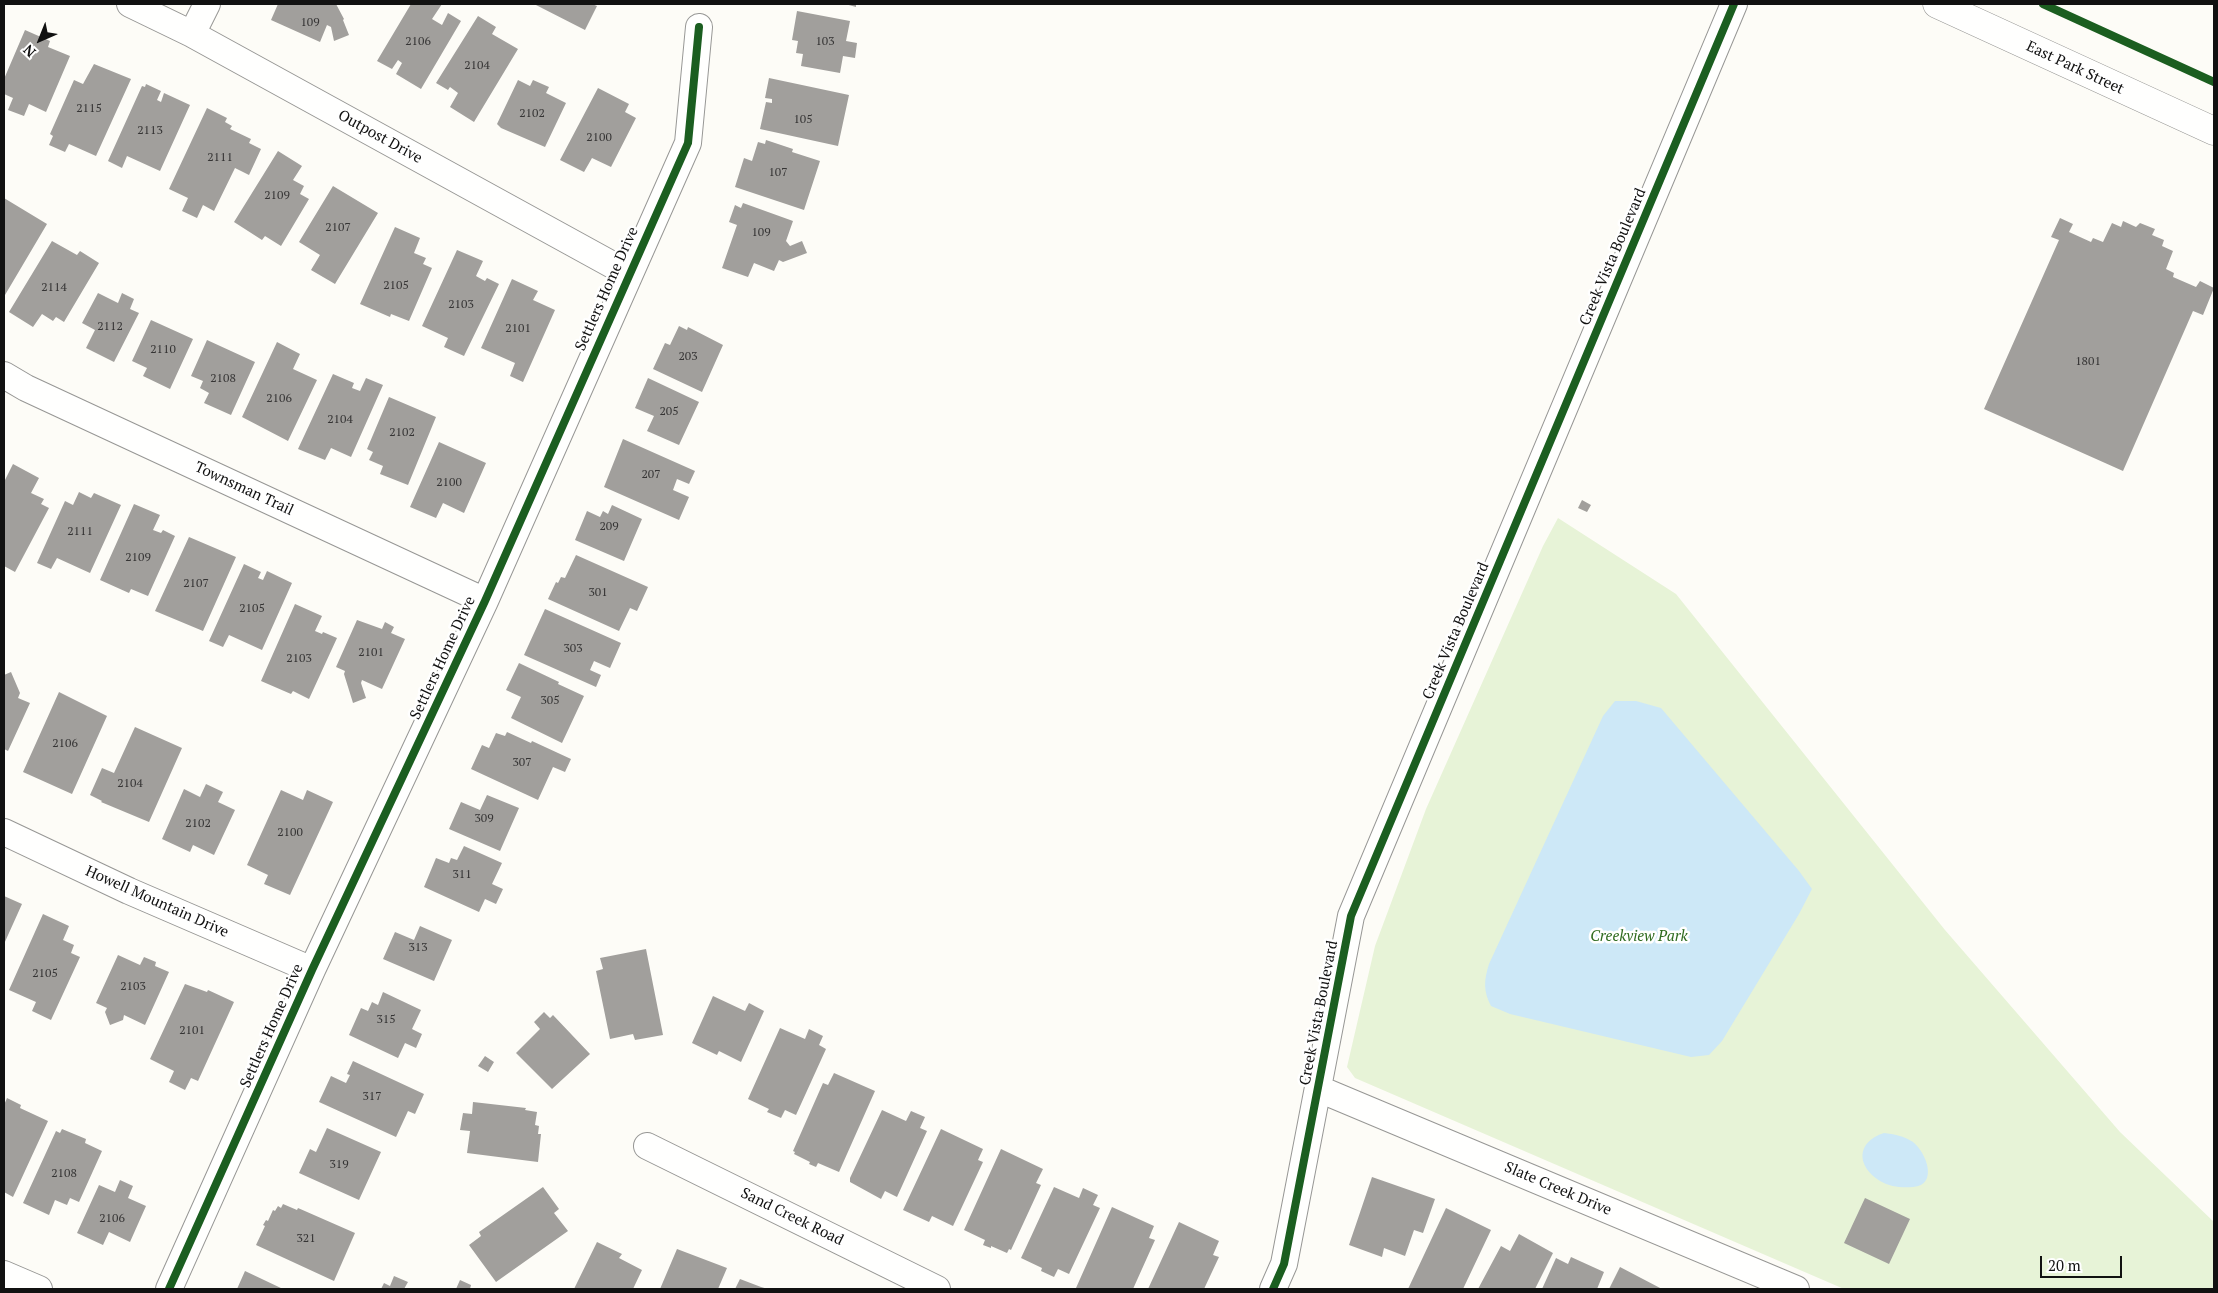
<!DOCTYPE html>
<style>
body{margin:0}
#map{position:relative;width:2218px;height:1293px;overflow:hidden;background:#fdfcf7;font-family:"PT Serif",serif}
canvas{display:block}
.frame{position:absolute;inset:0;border:5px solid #111;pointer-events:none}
.north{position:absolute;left:15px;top:15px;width:50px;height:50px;-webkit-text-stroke:4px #fff;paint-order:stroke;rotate:224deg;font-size:14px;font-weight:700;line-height:20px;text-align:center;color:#111}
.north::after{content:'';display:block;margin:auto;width:18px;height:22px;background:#111;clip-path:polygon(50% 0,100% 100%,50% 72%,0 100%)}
.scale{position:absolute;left:2040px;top:1256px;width:82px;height:22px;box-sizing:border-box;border:2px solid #111;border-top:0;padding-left:6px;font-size:15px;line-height:18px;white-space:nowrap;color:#111;-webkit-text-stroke:4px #fff;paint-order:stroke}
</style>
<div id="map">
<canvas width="2218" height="1293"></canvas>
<div class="frame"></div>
<div class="north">N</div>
<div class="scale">20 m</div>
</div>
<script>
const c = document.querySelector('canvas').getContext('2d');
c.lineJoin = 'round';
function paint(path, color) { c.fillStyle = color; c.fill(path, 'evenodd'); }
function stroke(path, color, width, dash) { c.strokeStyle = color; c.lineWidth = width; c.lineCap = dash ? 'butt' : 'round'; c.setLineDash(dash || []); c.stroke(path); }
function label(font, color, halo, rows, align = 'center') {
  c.font = font + ' "PT Serif",serif'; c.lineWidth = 5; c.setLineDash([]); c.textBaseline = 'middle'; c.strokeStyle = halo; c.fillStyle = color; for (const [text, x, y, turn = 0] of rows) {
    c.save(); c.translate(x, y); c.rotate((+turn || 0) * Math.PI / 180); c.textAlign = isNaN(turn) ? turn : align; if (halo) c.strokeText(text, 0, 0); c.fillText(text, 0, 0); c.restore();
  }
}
const green = new Path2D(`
 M1558,518L1676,594L1945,930L2120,1132L2214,1222V1289H1844L1355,1078L1347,1067L1375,946L1426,809L1543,546Z`);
const water = new Path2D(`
 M1615,701H1636L1661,708L1799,871L1812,889L1799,914L1722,1041L1709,1055L1691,1057L1510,1014L1491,1006C1483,991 1484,980 1489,964L1603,716Z
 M1884,1133C1894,1134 1904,1136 1913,1142C1926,1152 1939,1185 1913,1187C1902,1188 1890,1187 1880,1181C1856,1166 1856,1142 1884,1133Z`);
const building = new Path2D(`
 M278,4H336L344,19L343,20L349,35L334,41L331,27L327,25L320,42L271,20Z
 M411,4H442L432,19L442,25L448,13L461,21L421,89L396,74L402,63L398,60L392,69L377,61Z
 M534,4H592L597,6L585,30Z
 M845,4H856V7Z
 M797,11L850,21L846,41L857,43L855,58L843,56L840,73L801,66L803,54L796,53L798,41L792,40Z
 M478,16L496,27L492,34L518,49L474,122L450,107L458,93L450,87L448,90L436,83Z
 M25,30L50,41L48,47L70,56L46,112L29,104L24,116L8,110L13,98L4,94V79Z
 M94,64L131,79L96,156L69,144L65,152L49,145L53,136L50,134L74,80L83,84Z
 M769,78L849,95L838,146L760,129L766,102L772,103V99L765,98Z
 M518,80L530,86L533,80L549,87L546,93L566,103L545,147L501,128L497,124Z
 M146,84L161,91L157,100L161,102L164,93L190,105L160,171L127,156L122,168L108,161L142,86L145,87Z
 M598,88L629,104L625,112L636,118L611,167L592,158L584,172L560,160Z
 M207,108L227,118L225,122L232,126L230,129L251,139L249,143L261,149L249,175L235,168L214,211L203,205L197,218L182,211L188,198L169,189Z
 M766,140L793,149L792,152L820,161L804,210L735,187L744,158L752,161L758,142L765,144Z
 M278,151L302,166L293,180L304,186L300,194L309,199L281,246L265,236L262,240L234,222Z
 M333,186L378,213L335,284L311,270L320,255L299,242Z
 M4,198L47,224L5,295L4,294Z
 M743,203L793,221L786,241L790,246L802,241L807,253L783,262L779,260L774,271L754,263L748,277L722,268L737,225L729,222L735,205L741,208Z
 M2060,218L2073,224L2069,232L2091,242L2093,238L2103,242L2112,223L2121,227L2123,221L2136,227L2140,223L2155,229L2152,235L2164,240L2162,246L2173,251L2166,269L2174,273L2173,277L2196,287L2200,281L2214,288L2203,315L2193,311L2123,471L1984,409L2059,240L2051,237Z
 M395,227L420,238L414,253L426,258L423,264L432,268L409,321L391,314L390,317L360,304Z
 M52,241L77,255L80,251L99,263L64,322L56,317L53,321L42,314L33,327L9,312Z
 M457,250L483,261L476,276L485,281L487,278L499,284L464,356L444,347L448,338L422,326Z
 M512,279L538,291L533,300L555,310L523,382L510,376L515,363L481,348Z
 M98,293L118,303L122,293L134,299L130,309L139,313L114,362L86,348L95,330L82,323Z
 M151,320L193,339L170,389L143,376L147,368L132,361Z
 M679,326L687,330L688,327L723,345L702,392L653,369L665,343L670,345Z
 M207,340L255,362L231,415L204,403L209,393L200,388L203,381L191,376Z
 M277,342L300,354L293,369L317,380L288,441L242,417Z
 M333,374L354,383L352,388L360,391L366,378L383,385L351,457L331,448L325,460L298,449Z
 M648,378L699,402L679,445L647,431L654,416L635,408Z
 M389,397L436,417L408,485L380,474L383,466L369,460L373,452L367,449Z
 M623,439L695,471L689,484L677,479L673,490L689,497L679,520L604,487Z
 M439,442L486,463L464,513L443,503L436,518L410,507Z
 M13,464L39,478L31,493L44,499L41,504L49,508L15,572L4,566V482Z
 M79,492L91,498L94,493L121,505L90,573L57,558L51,569L37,563L65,501L73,505Z
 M1582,500L1591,505L1587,512L1578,508Z
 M134,504L160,515L153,530L161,533L163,530L175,536L148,596L131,589L129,593L100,580Z
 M612,505L642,519L624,561L575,540L587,511L600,517L603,511L608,514Z
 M189,537L236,557L203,631L155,611Z
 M576,555L648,587L637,611L630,608L619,631L548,599L556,582L558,583L561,577L565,578Z
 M244,564L261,572L258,578L263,580L267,571L292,583L262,650L229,635L223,647L209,641Z
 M295,604L322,616L315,631L322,634L323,632L337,638L309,699L293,691L291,694L261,681Z
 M545,609L621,643L610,668L594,661L590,670L601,675L596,687L524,655Z
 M357,620L382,629L385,622L394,627L391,633L405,639L382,689L362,680L361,683L366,698L353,703L344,674L345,671L336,667Z
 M519,663L559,682L558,684L584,696L562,743L511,718L521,697L506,690Z
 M11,672L20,693L18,698L30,703L8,751L4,749V675Z
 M59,692L107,716L72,794L23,772Z
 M135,727L182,748L149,822L101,802L102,801L90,795L102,768L114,773Z
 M507,732L531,743L532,741L571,759L565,772L553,767L538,800L471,769L482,745L489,748L496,733L505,736Z
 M206,784L223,792L218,802L235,810L214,855L193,845L190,852L162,839L184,789L200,797Z
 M281,790L303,800L307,790L333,802L290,895L264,884L268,875L247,865Z
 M487,795L519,808L500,851L449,829L461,802L480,810Z
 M464,846L502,863L492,884L503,889L496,904L485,899L479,912L424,887L436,858L449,863L451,858L457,860Z
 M4,896L22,904L4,944Z
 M43,914L69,926L63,940L74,945L71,953L80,957L51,1020L32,1011L36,1002L9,990Z
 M420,926L452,940L434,981L383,959L395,932L414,940Z
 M646,949L663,1035L635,1040L633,1034L610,1039L596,971L603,969L600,958Z
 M118,955L140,965L144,957L156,962L155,966L169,972L145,1025L124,1015L123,1020L110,1025L105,1012L107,1008L96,1003Z
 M185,984L207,992L208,990L234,1002L198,1081L191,1078L185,1090L169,1082L174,1071L150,1059Z
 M383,992L421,1010L412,1029L422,1034L416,1048L405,1043L398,1058L349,1035L361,1008L368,1011L372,1002L378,1005Z
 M713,996L745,1011L749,1003L764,1011L741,1062L719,1051L717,1055L692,1043Z
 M544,1012L550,1018L553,1015L590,1054L552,1089L516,1053L540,1029L534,1022Z
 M780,1028L805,1039L809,1029L823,1036L819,1045L826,1049L796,1115L785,1110L781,1118L767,1112L769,1109L748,1099Z
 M485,1056L494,1062L488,1072L478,1066Z
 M353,1061L424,1094L415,1114L408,1111L396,1137L319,1102L331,1076L346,1083L350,1075L347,1074Z
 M834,1073L875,1091L839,1172L818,1163L816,1167L809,1164L810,1162L794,1154L795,1152L793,1151L823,1083L828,1085Z
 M7,1098L21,1105L20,1108L48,1121L13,1197L4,1192V1105Z
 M473,1102L526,1108L525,1110L537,1112L535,1125L539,1126L538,1134H541L538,1162L467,1153L470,1131L460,1130L463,1113L472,1114Z
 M882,1110L906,1121L911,1111L925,1117L920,1128L927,1131L897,1197L885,1191L881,1199L850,1182V1178Z
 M327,1128L381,1152L359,1200L299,1173L310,1149L316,1152Z
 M62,1129L86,1139L85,1143L102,1151L79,1202L70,1198L67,1205L55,1200L49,1215L23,1203L56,1131L60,1133Z
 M941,1129L983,1149L978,1160L983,1162L953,1226L932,1216L929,1222L903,1210Z
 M1001,1149L1043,1169L1036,1183L1041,1185L1011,1250L1009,1249L1007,1253L991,1246V1248L983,1245L985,1240L964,1230Z
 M1372,1177L1435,1199L1423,1233L1414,1230L1405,1256L1384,1248L1382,1257L1349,1245Z
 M120,1180L133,1186L128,1198L146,1206L130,1242L109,1232L103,1245L77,1233L99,1185L115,1192Z
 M543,1187L559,1209L554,1213L568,1231L496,1282L469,1245L481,1236L479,1232Z
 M1054,1187L1079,1198L1083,1188L1098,1195L1093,1205L1100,1208L1069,1274L1058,1269L1054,1277L1041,1271L1042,1268L1021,1258Z
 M1865,1198L1910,1219L1889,1264L1844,1243Z
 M283,1204L297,1210L298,1208L355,1233L334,1281L256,1245L265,1226L263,1225L266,1220L268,1221L273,1210L275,1211L278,1206L281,1208Z
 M1112,1207L1154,1226L1149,1238L1155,1240L1133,1289H1079L1076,1288Z
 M1446,1208L1491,1230L1463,1289H1408Z
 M1179,1222L1219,1241L1213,1255L1219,1257L1204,1289H1148Z
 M1519,1234L1553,1253L1535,1289H1478L1501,1246L1510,1251Z
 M597,1242L622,1254L619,1258L642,1270L633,1289H574Z
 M677,1249L727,1268L718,1289H660Z
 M1571,1257L1604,1272L1597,1289H1542L1556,1258L1568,1264Z
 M1620,1267L1662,1289H1609Z
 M245,1271L283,1289H237Z
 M394,1276L408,1282L404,1289H381L384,1283L390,1286Z
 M740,1279L761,1287L768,1289H735Z
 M460,1280L471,1285L470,1289H456Z`);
const minor = new Path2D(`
 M130,4L192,34L629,274
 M192,34L207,4
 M4,375L26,388L485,601
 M4,832L129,891L312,970
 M1319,1089L1796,1289
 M647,1146L937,1289
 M4,1274L39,1289
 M169,1289L312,970L485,601L688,143L699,27
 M1273,1289L1284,1264L1351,916L1734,4`);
const tertiary = new Path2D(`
 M1937,4L2214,131`);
const cycleway = new Path2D(`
 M2043,4L2214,82
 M169,1289L312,970L485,601L688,143L699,27
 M1273,1289L1284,1264L1351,916L1734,4`);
const numberNames = [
 ["109",310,23],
 ["2106",418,42],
 ["103",825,42],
 ["2104",477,66],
 ["2115",89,109],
 ["2102",532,114],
 ["105",803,120],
 ["2113",150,131],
 ["2100",599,138],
 ["2111",220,158],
 ["107",778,173],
 ["2109",277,196],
 ["2107",338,228],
 ["109",761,233],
 ["2105",396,286],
 ["2114",54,288],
 ["2103",461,305],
 ["2112",110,327],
 ["2101",518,329],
 ["2110",163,350],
 ["203",688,357],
 ["1801",2088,362],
 ["2108",223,379],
 ["2106",279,399],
 ["205",669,412],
 ["2104",340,420],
 ["2102",402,433],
 ["207",651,475],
 ["2100",449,483],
 ["209",609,527],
 ["2111",80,532],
 ["2109",138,558],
 ["2107",196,584],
 ["301",598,593],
 ["2105",252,609],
 ["303",573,649],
 ["2101",371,653],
 ["2103",299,659],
 ["305",550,701],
 ["2106",65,744],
 ["307",522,763],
 ["2104",130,784],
 ["309",484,819],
 ["2102",198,824],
 ["2100",290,833],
 ["311",462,875],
 ["313",418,948],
 ["2105",45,974],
 ["2103",133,987],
 ["315",386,1020],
 ["2101",192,1031],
 ["317",372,1097],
 ["319",339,1165],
 ["2108",64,1174],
 ["2106",112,1219],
 ["321",306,1239]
];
const streetNames = [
 ["East Park Street",2075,68,25],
 ["Outpost Drive",380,137,29],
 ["Creek Vista Boulevard",1613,257,-67],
 ["Settlers Home Drive",607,289,-66],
 ["Townsman Trail",244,489,25],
 ["Creek Vista Boulevard",1456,631,-67],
 ["Settlers Home Drive",443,658,-65],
 ["Howell Mountain Drive",157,902,24],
 ["Creek Vista Boulevard",1319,1013,-79],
 ["Settlers Home Drive",272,1026,-66],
 ["Slate Creek Drive",1558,1189,23],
 ["Sand Creek Road",792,1217,26]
];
const parkNames = [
 ["Creekview Park",1639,937]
];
paint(green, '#e7f3d7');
paint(water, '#cde8f7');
paint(building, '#a19f9c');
stroke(minor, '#979795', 28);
stroke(tertiary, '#979795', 29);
stroke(minor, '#fffffe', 26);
stroke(tertiary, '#fffffe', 28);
stroke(cycleway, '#1b5e20', 8);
label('12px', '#353434', null, numberNames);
label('15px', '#111', '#fff', streetNames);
label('italic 15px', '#2f6b1f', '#fff', parkNames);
</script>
